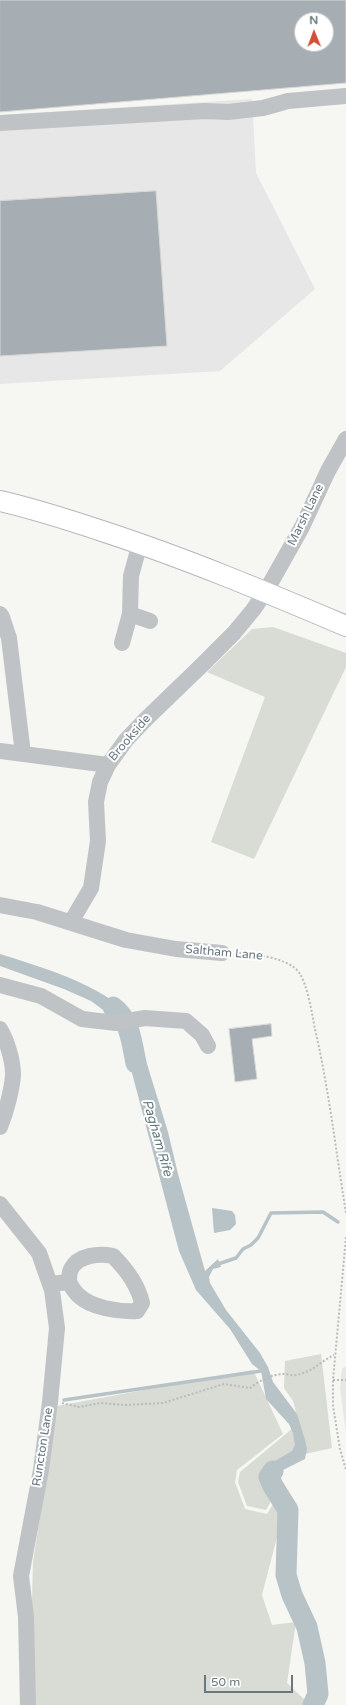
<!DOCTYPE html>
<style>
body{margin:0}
#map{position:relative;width:346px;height:1705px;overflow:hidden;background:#f6f6f3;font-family:"Varela Round",sans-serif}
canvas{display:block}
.north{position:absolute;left:294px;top:12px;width:40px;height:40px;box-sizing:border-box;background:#fff;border:1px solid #c3c9cd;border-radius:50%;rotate:359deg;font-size:11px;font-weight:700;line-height:16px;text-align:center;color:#687781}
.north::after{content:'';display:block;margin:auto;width:14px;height:18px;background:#d25037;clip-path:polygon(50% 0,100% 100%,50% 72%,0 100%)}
.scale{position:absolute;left:204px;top:1675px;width:89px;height:18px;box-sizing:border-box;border:2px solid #687781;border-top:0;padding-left:5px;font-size:12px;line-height:14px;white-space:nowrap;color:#687781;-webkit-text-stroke:3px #fff;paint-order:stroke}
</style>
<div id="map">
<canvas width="346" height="1705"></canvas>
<div class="north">N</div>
<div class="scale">50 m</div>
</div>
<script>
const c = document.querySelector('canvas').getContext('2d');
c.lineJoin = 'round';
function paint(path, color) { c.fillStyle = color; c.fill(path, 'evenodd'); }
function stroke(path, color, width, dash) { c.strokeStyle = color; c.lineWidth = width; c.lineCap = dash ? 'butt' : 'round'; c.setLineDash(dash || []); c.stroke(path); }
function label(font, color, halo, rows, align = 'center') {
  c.font = font + ' "Varela Round",sans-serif'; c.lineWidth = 4; c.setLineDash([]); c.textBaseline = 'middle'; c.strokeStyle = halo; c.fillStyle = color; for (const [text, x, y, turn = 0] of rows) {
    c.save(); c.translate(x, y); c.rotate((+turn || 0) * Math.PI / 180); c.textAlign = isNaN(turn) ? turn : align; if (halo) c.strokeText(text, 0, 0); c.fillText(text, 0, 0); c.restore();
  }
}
const built = new Path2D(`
 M252,99L256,173L315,289L220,371L0,384V115Z
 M346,1367V1432L340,1389L342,1368Z`);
const green = new Path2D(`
 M273,627L346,653V667L254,859L211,842L265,697L207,672L252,629Z
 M321,1354L332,1448L287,1458L268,1490L274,1496L266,1510L247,1506L238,1482L240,1472L299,1423L293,1401L284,1388L285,1361Z
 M253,1370L283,1434L237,1470L235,1482L245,1509L267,1514L275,1501L283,1514L262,1595L272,1625L296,1622L287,1683L307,1702L306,1705H34L31,1641L33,1562L57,1406Z`);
const water = new Path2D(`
 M0,954C37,966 106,985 129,1017L110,1015L91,1001L64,989L0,966Z
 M122,1035H138L168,1132L178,1174L205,1271L218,1259L221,1267L213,1269L209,1277L210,1283L226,1310L260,1353L268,1367L273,1382L297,1414L305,1440L307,1449L305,1459L281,1471L279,1478L285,1493L274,1496L268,1490L266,1474L275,1461L292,1451L295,1445L293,1433L289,1424L266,1399L261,1371L252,1364L230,1329L196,1290L179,1251Z
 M212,1208L232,1211L235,1215L236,1224L230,1230L214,1233Z`);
const stream = new Path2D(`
 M215,1265L236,1258L243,1249L251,1245L258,1238L271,1213L323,1212L338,1222
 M64,1400L261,1371`);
const river = new Path2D(`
 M113,1007C130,1019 132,1044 136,1063
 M273,1471L269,1477L273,1486L288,1510L286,1575L292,1595L307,1627L315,1663L318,1694L313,1705`);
const building = new Path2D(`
 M0,0H346V83L0,112ZM302,20H326V44H302Z
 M156,191L167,346L0,356V201Z
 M271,1024L272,1036L252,1039L257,1079L235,1082L229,1029Z`);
const path = new Path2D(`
 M235,953C252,953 291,958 300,974C308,987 312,1014 315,1029C329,1090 336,1152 346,1213
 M346,1237L333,1380V1406L340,1449L346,1470
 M333,1380H346
 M62,1403L79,1407L100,1403L126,1405L163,1403L224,1384L250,1388C259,1381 272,1374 284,1374C288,1374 292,1376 296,1375C311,1373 321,1361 334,1355`);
const minor = new Path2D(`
 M0,123L205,111L228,112L263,108L288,101L346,96
 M0,614L2,617L9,638L23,754
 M130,614L150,621
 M122,643L130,614L131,576L140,543
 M0,751L108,765
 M0,905L37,912L126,940L176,949L222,953
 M71,922L91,888L98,841L96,802L100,782L108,765L126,740L145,720L202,665L234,633L253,610L266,591L302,527L328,471L346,439
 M0,985L41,996L82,1019L116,1023L145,1018L186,1021L202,1035L208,1046
 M0,1029C7,1041 13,1060 13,1075C12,1090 6,1112 0,1127
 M0,1204L39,1253L52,1290L57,1328L50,1402L41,1470L21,1576L26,1617L28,1705
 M50,1284L69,1282C71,1286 74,1291 78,1295C91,1308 119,1312 137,1311L142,1303C138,1285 126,1269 113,1256C99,1253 78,1255 71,1269C69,1273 69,1278 69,1282`);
const major = new Path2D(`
 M0,501C35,509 69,520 102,531C185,558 266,592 346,626`);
const streetNames = [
 ["Marsh Lane",306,515,-64],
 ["Brookside",130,738,-49],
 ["Saltham Lane",224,953,5],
 ["Runcton Lane",43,1447,-81]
];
const waterNames = [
 ["Pagham Rife",157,1138,74]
];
paint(built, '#e6e7e6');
paint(green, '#d8dcd4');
paint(water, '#b7c3c6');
stroke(stream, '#b7c3c6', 3.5);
stroke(river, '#b7c3c6', 21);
paint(building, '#a7aeb3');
stroke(building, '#d7d7d5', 1);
stroke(major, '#b3b7ba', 22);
stroke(path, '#b9bcbe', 2, [2, 2]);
stroke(minor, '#bfc3c6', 16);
stroke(major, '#fff', 20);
label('12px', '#687781', '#fff', streetNames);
label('italic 13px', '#63787d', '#fff', waterNames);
</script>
